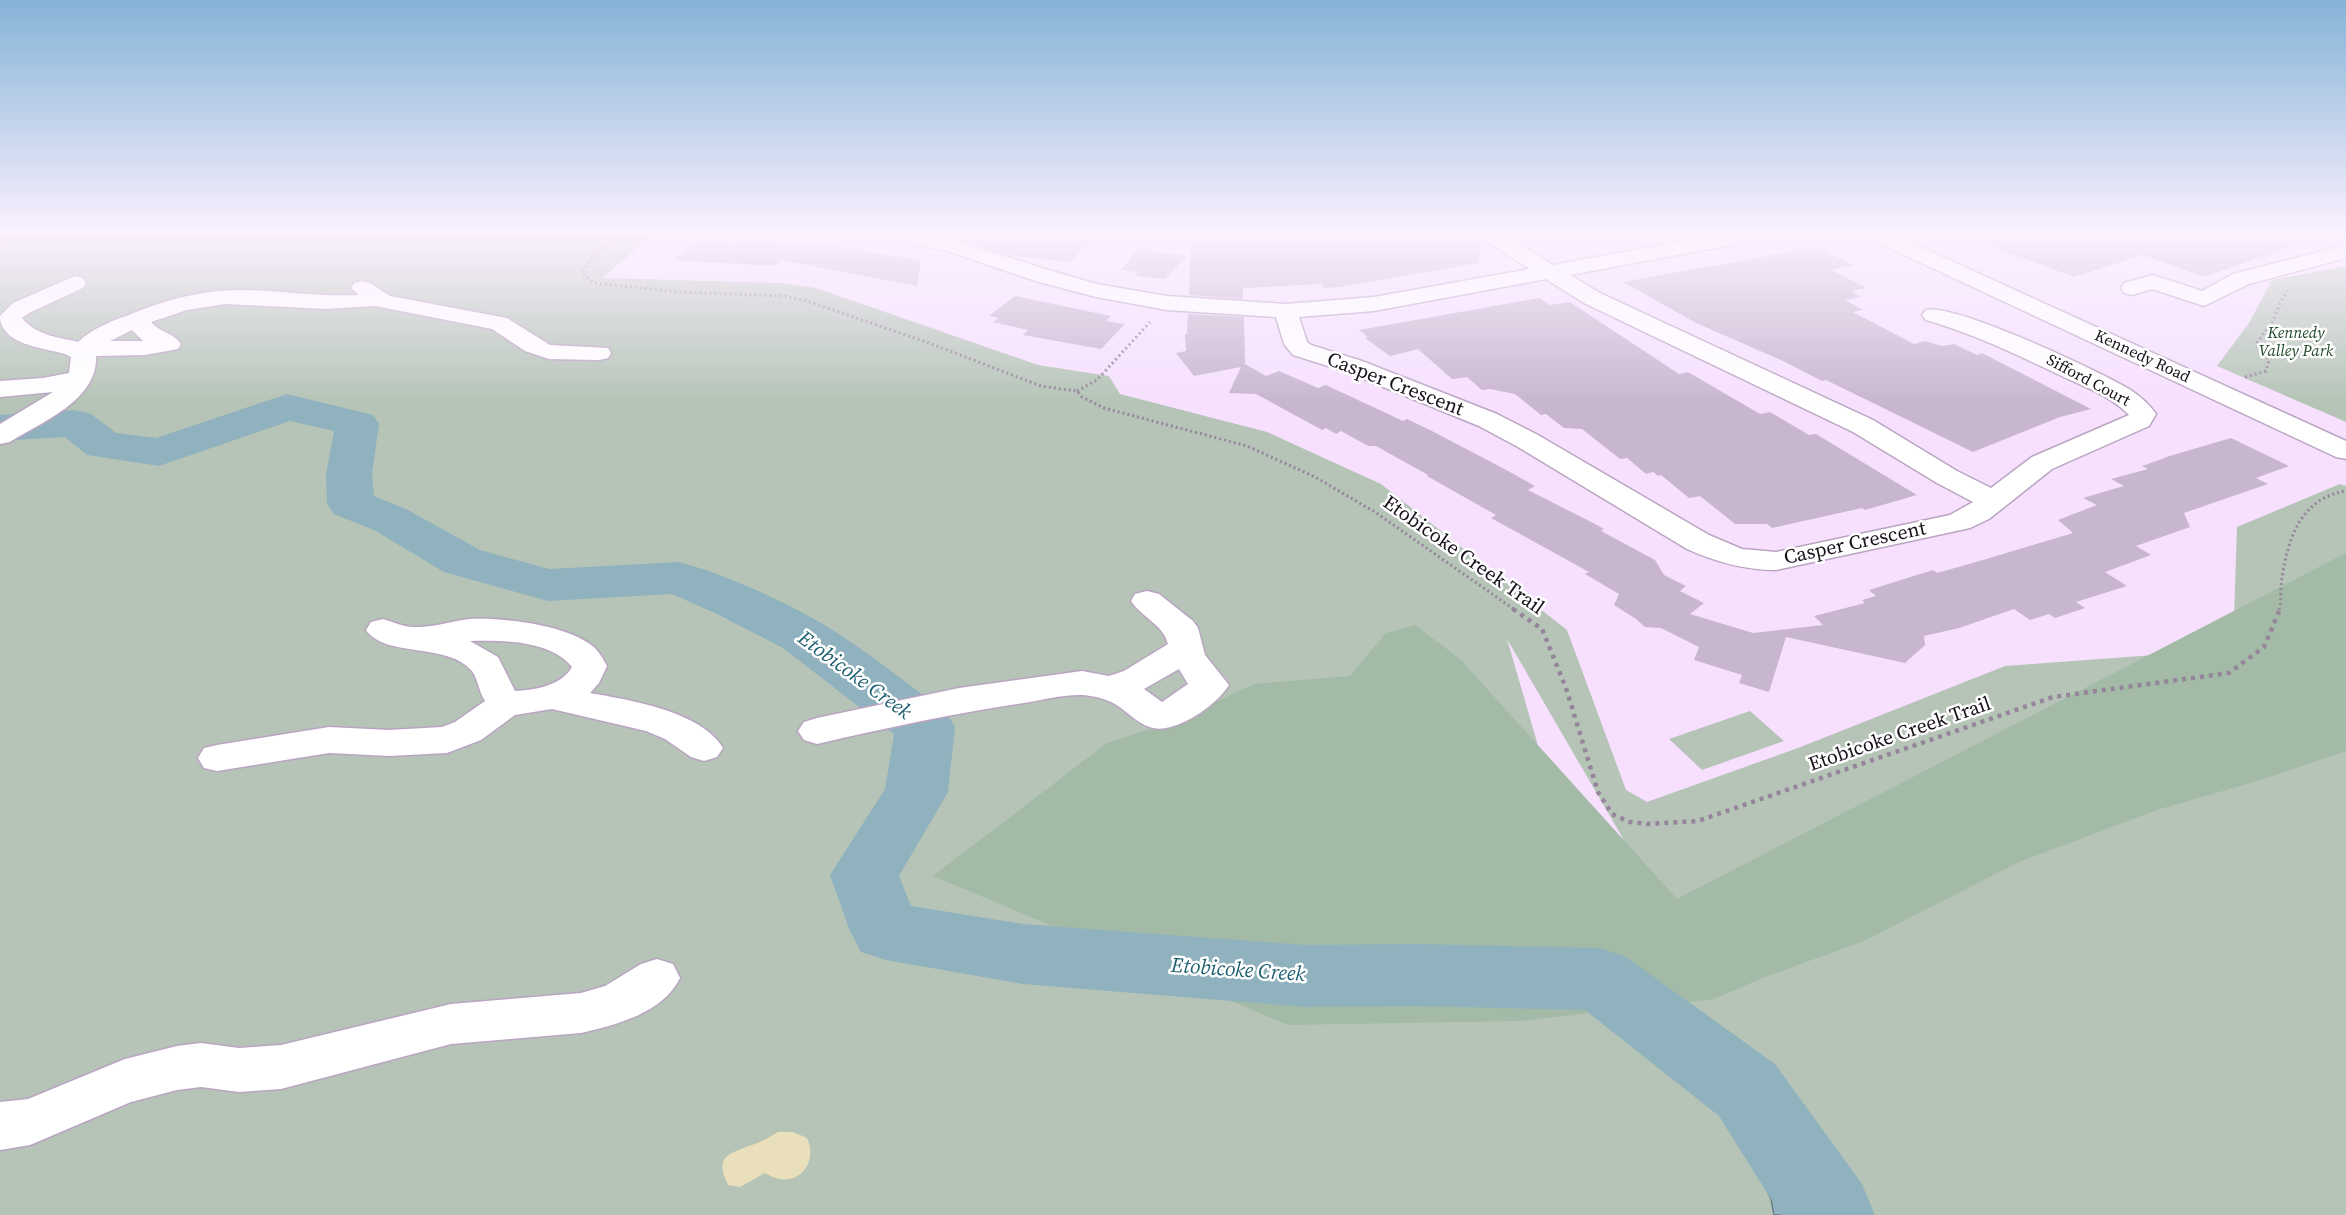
<!DOCTYPE html>
<style>
body{margin:0}
canvas{display:block;background:#f6e0fe}
</style>
<canvas width="2346" height="1215"></canvas>
<script>
const c = document.querySelector('canvas').getContext('2d');
c.lineJoin = 'round';
function paint(path, color) { c.fillStyle = color; c.fill(path, 'evenodd'); }
function stroke(path, color, width, dash) { c.strokeStyle = color; c.lineWidth = width; c.lineCap = dash ? 'butt' : 'round'; c.setLineDash(dash || []); c.stroke(path); }
function label(font, color, halo, rows, align = 'center') {
  c.font = font + ' "Source Serif 4",serif'; c.lineWidth = 5; c.setLineDash([]); c.textBaseline = 'middle'; c.strokeStyle = halo; c.fillStyle = color; for (const [text, x, y, turn = 0] of rows) {
    c.save(); c.translate(x, y); c.rotate((+turn || 0) * Math.PI / 180); c.textAlign = isNaN(turn) ? turn : align; if (halo) c.strokeText(text, 0, 0); c.fillText(text, 0, 0); c.restore();
  }
}
const green = new Path2D(`
 M0,233H655L602,278L781,283L816,288L1038,365L1109,376L1120,394L1267,432L1381,484L1567,630L1626,790L1647,802L1798,748L2005,666L2168,654L2234,619L2237,527L2340,484L2346,486V1215H0ZM1507,639L1621,835L1646,888L1566,842Z
 M2346,266V422L2217,366L2249,323L2272,280Z
 M1750,711L1784,741L1702,770L1669,739Z`);
const forest = new Path2D(`
 M2346,553V751L2261,780L2157,810L2019,862L1864,941L1765,977L1714,999L1520,1021L1288,1025L933,876L1107,743L1175,721L1254,684L1350,676L1386,633L1415,625L1460,659L1677,899Z`);
const sand = new Path2D(`
 M778,1132H793L807,1138C820,1168 792,1191 765,1173L740,1187L728,1185C714,1156 728,1154 752,1145C761,1142 770,1137 778,1132Z`);
const water = new Path2D(`
 M1690,1035L1794,1135L1848,1215H1774L1771,1199Z`);
const river = new Path2D(`
 M287,394L373,415L379,424L372,474L374,496L408,510L480,550L549,569L679,562C722,573 784,601 823,624C866,650 906,683 946,712L955,727L948,792L899,876L911,906L1023,924L1305,945L1415,944L1600,948L1626,957L1775,1064L1862,1184L1875,1215H1781L1719,1116L1585,1010L1415,1006L1305,1007L1023,984L886,960L861,952L850,931L830,875L885,789L894,734L783,648L715,613L672,594L548,601L444,572L374,530L334,514L327,504L326,474L334,431L290,421L159,466L87,455L65,437L0,441V415L75,410L91,414L116,433L156,438Z`);
const building = new Path2D(`
 M961,233H1041L1091,240L1070,262L1007,255L961,240Z
 M1191,233H1475L1483,242L1478,263L1339,287L1324,288L1321,284L1243,288V299L1189,295Z
 M1963,233H2318V237L2204,277L2143,255L2074,277L1962,236Z
 M698,239L730,241L728,243L748,240L831,246L921,260L917,286L781,260L775,266L674,260Z
 M1816,247L1853,265L1831,270L1867,288L1851,291L1861,297L1845,300L1863,310L1853,312L1914,344L1925,341L1942,346L1954,344L1977,355L1982,353L2091,409L2060,417L1973,452L1826,380L1822,381L1783,361L1696,323L1623,282Z
 M1138,249L1187,256L1165,279L1135,276L1138,272L1121,270Z
 M1015,296L1111,316L1106,321L1125,324L1101,349L1023,335L1028,330L993,322L999,318L989,316Z
 M1539,298L1550,305L1570,302L1679,374L1688,372L1760,414L1770,412L1809,435L1816,434L1917,495L1865,510L1862,508L1772,528L1767,524H1735L1700,496L1689,498L1661,475L1658,476L1653,472L1646,474L1627,458L1620,459L1582,429L1564,428L1546,414L1541,415L1515,394L1490,389L1482,390L1467,377L1452,379L1418,349L1390,356L1365,338L1368,337L1359,330Z
 M1188,314L1244,317L1245,364L1266,376L1279,371L1318,388L1326,385L1403,421L1407,419L1432,431L1510,472L1535,486L1528,490L1595,524L1604,529L1601,531L1655,560L1664,575L1686,586L1680,591L1704,603L1690,614L1753,633L1823,625L1814,616L1865,603L1862,600L1876,596L1869,590L1933,570L1937,573L1983,560L2073,533L2058,520L2097,505L2083,498L2124,486L2111,479L2148,469L2142,466L2165,458H2163L2231,438L2289,466L2256,478L2268,484L2184,513L2190,527L2136,546L2151,555L2105,572L2127,586L2076,602L2085,608L2055,618L2049,614L2030,620L2014,609L1959,628L1924,636L1925,645L1905,663L1786,637L1769,692L1739,683L1742,675L1694,660L1699,647L1661,628L1645,627L1636,619L1614,605L1619,594L1585,574L1589,572L1491,518L1496,515L1427,476L1428,475L1376,446H1368L1341,431L1336,434L1326,428L1322,430L1256,394L1229,393L1241,367L1194,376L1176,353L1186,351L1185,334H1187Z`);
const pathFar1 = new Path2D(`
 M576,233L619,237
 M629,233L597,251L582,273L594,283L679,292L785,296L807,301L929,343L1041,386L1077,391L1082,397L1104,408L1247,446L1315,477L1375,512L1515,610
 M0,241L51,233
 M2245,377L2266,371L2269,360L2256,344L2273,321L2281,301L2288,291
 M1077,391L1097,380L1150,322
 M2279,610C2282,600 2280,589 2282,578C2288,538 2301,498 2346,491`);
const path = new Path2D(`
 M1513,609L1542,629L1566,688L1598,792L1612,814L1630,822L1647,824L1698,821L2053,697L2229,673L2264,647L2280,609`);
const minor = new Path2D(`
 M884,233H924L953,240L1055,272L1097,284L1167,296L1286,304L1374,297L1530,269L1480,237L1477,233H1502L1553,265L1727,233H1773L1770,237L1763,239L1570,275L1600,293L1873,420L1957,471L1991,488L2032,457L2129,415C2112,397 2088,388 2066,378C2020,356 1975,334 1926,320L1922,315L1926,310C1955,303 2099,371 2129,389C2140,396 2149,404 2156,414L2149,426L2052,469L1989,519L1970,528L1776,570C1744,570 1716,562 1687,549L1518,447L1479,426L1344,371L1293,355L1284,344L1276,317L1167,310L1096,297L1039,282L947,251L887,237ZM1546,279L1584,303L1853,432L1937,483L1973,502L1950,515L1776,552L1742,549L1709,535L1538,435L1497,414L1362,361L1311,345L1307,342L1299,317L1374,311Z
 M2346,245V258L2249,284L2204,306L2152,289L2132,295L2124,293L2121,288L2124,283L2153,275L2202,291L2233,274Z
 M75,276L83,278L86,283L83,288L29,313L22,318C37,336 58,337 78,342C93,328 112,321 131,314C165,300 202,290 239,290C279,290 319,297 359,295L351,288L354,283L362,281L370,283L390,296L507,318L550,345L608,348L611,353L608,358L599,360L549,359L525,351L492,329L375,306L326,309L225,304L187,310L151,322C159,332 174,333 181,344L178,349L145,355L96,356C98,401 41,422 10,442L0,444V424L53,392L0,397V381L43,378L69,373L71,357L65,354C45,348 0,345 0,316L13,303ZM132,330L143,341H110Z
 M1147,591L1159,594L1193,621L1198,628L1205,655L1229,685C1217,704 1188,724 1166,728C1145,732 1133,716 1118,706C1108,699 1094,696 1083,695C1064,694 1042,700 1024,703C954,713 886,728 817,744L804,740L798,731L804,722L817,718L959,688L1082,671L1109,676L1124,671L1168,644C1163,624 1142,618 1131,601L1135,594ZM1179,669L1188,684L1162,702L1144,689Z
 M383,619C393,622 404,627 414,627C433,628 451,621 469,619C503,617 568,625 594,647C599,652 604,660 607,666L599,683L590,693C629,700 701,711 723,748L717,757L704,761L691,757L665,739L646,731L552,709L515,715L481,740L447,753L389,756L329,753L217,771L204,768L198,758L204,748L217,745L329,727L389,730L442,727L455,722L485,701C479,692 478,679 472,671C447,642 385,658 366,630L371,622ZM470,641C501,640 551,640 572,667C561,686 535,690 515,691L498,657Z
 M657,959L673,964L680,978C663,1013 616,1025 581,1033L451,1044L281,1089L239,1092L201,1087L177,1090L131,1102L30,1145L0,1150V1102L28,1099L125,1059L177,1046L201,1043L239,1048L281,1045L451,1004L581,993L605,986L641,964Z`);
const major = new Path2D(`
 M1863,233H1890L2346,441V459L2336,457L1866,237Z`);
const farParknames = [
 ["Kennedy",2296,334],
 ["Valley Park",2296,352]
];
const farStreetnames = [
 ["Kennedy Road",2142,357,25],
 ["Sifford Court",2088,381,28]
];
const streetNames = [
 ["Casper Crescent",1395,385,21],
 ["Casper Crescent",1855,544,-12],
 ["Etobicoke Creek Trail",1463,556,35],
 ["Etobicoke Creek Trail",1900,735,-19]
];
const waterNames = [
 ["Etobicoke Creek",854,676,36],
 ["Etobicoke Creek",1238,971,4]
];
paint(green, '#b5c4b7');
paint(forest, '#a3bba6');
paint(sand, '#e9dfba');
paint(water, '#90b2be');
stroke(water, '#6c818d', 1.5);
paint(river, '#90b2be');
paint(building, '#c8b6cf');
stroke(minor, '#baa5c1', 3);
stroke(major, '#baa5c1', 3);
stroke(pathFar1, '#95859a', 3, [2, 3]);
stroke(path, '#95859a', 4.5, [4, 5]);
paint(minor, '#fff');
paint(major, '#fff');
const sky = c.createLinearGradient(0, 0, 0, 403);
sky.addColorStop(0, '#85b3d7');
sky.addColorStop(0.58, '#fbf1ff');
sky.addColorStop(1, '#fbf1ff00');
c.fillStyle = sky;
c.fillRect(0, 0, 2346, 403);
label('italic 16px', '#214a2a', '#fff', farParknames);
label('16px', '#18101a', '#fff', farStreetnames);
label('20px', '#18101a', '#fff', streetNames);
label('italic 21px', '#1d5e70', '#fff', waterNames);
</script>
